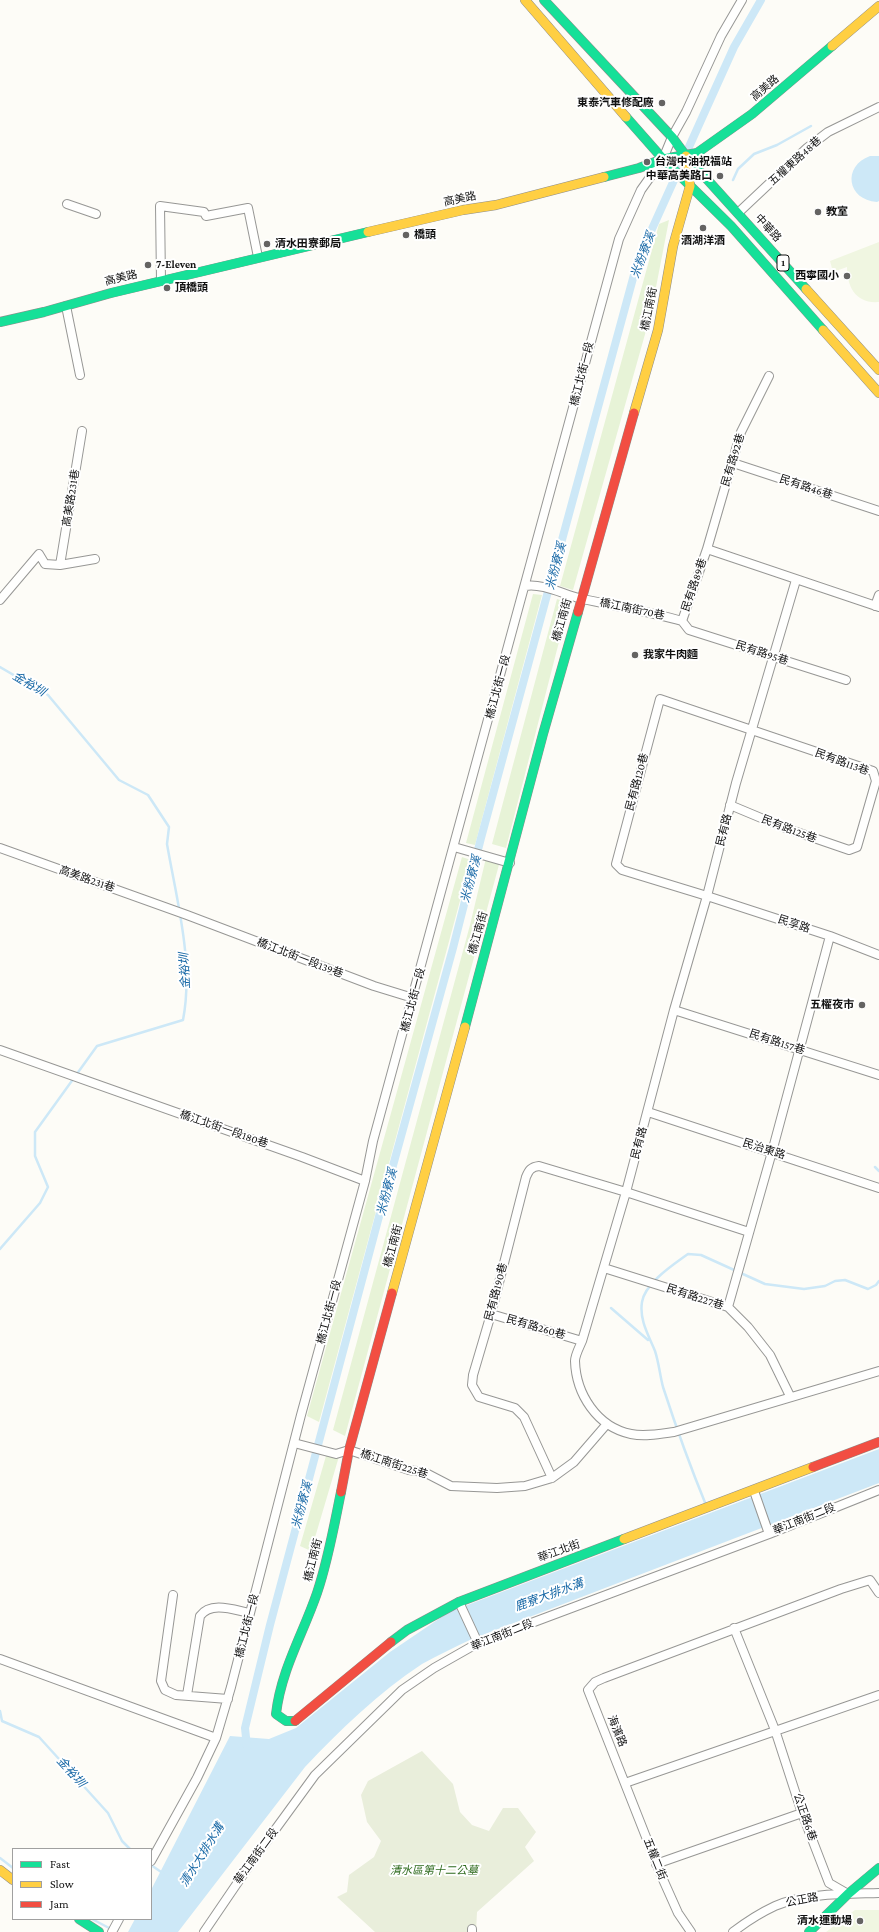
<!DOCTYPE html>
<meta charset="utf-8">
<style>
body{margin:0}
#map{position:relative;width:879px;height:1932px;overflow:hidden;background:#fdfcf7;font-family:"Crimson Pro",serif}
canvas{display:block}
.legend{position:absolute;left:12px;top:1848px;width:140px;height:72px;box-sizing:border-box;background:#fff;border:1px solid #a0a0a0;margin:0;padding:5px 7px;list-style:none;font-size:12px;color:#111}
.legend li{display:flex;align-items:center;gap:8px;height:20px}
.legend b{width:20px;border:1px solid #a0a0a0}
</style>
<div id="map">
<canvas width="879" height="1932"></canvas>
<ul class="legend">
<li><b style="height:5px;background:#16e098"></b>Fast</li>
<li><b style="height:5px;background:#ffcf43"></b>Slow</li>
<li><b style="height:5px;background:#f24e42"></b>Jam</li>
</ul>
</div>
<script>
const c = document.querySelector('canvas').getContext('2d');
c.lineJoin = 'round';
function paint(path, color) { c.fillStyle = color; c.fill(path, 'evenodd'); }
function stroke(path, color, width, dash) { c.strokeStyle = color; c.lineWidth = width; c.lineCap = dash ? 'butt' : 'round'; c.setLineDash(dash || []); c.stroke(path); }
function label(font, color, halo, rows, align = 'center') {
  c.font = font + ' "Crimson Pro","Noto Sans TC",serif'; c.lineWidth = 4; c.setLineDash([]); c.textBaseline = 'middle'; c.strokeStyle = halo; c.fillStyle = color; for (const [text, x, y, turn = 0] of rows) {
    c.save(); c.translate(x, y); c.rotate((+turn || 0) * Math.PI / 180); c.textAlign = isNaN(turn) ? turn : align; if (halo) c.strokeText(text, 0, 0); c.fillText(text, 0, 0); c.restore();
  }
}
const green = new Path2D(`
 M669,220L651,313L573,590L560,586L659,224Z
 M533,594L542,595L475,845L466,843Z
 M557,599L569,603L506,848L492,844Z
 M462,857L471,860L319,1422L307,1416Z
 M486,858L500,861L345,1436L333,1430L470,925Z
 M328,1449L340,1453L311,1551L300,1546Z`);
const cemetery = new Path2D(`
 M422,1751L453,1784L460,1812L472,1825L489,1831L503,1808H518L536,1832L525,1847L534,1861L477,1912L476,1932H375L337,1897L347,1892L349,1875L374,1857L381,1841L367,1822L361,1795L368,1781Z`);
const pitch = new Path2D(`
 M879,242V302C856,304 847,287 847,267L833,272L830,261Z
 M855,1910H879V1932H826Z`);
const water = new Path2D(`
 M870,156H879V201L877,202C847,200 842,166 870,156Z
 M879,1449V1483L472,1639C455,1647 438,1655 422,1664C379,1692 340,1730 305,1767L178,1932H128L135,1919H151V1890L230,1736L269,1739L296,1728L390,1652L449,1612Z`);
const stream = new Path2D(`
 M733,180L738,169L754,154L777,145L811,126
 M0,667L48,695L119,780L148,795L169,827L167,844C177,902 194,962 183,1020L97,1046L35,1132V1156L48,1187L40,1203L0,1249
 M875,1167L879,1171
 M611,1308L648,1340
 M706,1505C690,1466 676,1427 663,1387C660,1376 659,1363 655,1351C649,1336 639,1320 642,1302C645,1283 673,1265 688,1254L701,1255L765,1284L804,1289L825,1286L835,1281L845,1280L868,1289L876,1285L879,1281
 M0,1711L2,1721L39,1737L108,1813L122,1841L130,1849
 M0,1858L13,1868
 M151,1865L164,1874
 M92,1919L111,1929`);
const canal = new Path2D(`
 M247,1747L245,1728L270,1625L381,1209L453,948L481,838L638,260L734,47L761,0`);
const street = new Path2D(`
 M67,204L96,214
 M738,213L807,148L828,132L879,107
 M161,281L160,206L204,212L206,216L248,208L258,257
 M66,306L80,375
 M733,463L879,511
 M707,549L879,607
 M60,565L82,431
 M796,580L736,783L707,896L674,1010L626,1192L582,1341C580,1346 575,1355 575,1361C576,1394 597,1427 631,1434C645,1437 660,1434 674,1432L879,1371
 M525,586C542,583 563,594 579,598C613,606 648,611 682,621
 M0,600L39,554L45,564L60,565L95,559
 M875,606L879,595
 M682,621L707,549L741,432L769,376
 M682,621L689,630L846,680
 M730,805L785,828L849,850L857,847L876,781L873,771L660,699L616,864L622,870L707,896L830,936L879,955
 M454,847L510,863
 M0,848L187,915L374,986L413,998
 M674,1010L879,1075
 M0,1050L302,1157L365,1181
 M648,1112L879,1188
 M604,1268L728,1307L748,1327L770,1355L790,1396
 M728,1307L772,1152L830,936
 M491,1314L582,1341
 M294,1443L336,1454L349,1450L409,1470L424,1472L451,1486L497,1488L525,1486L552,1478L574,1462L606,1425
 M552,1478L524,1417L515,1408L479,1397L472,1385L473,1375L491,1314L526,1177C529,1170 531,1167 539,1166L626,1192L749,1232
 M754,1491L769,1534
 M173,1595L161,1681L165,1690L176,1695L228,1699
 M459,1602L478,1643
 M734,1628L775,1730L802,1813L829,1883L848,1894
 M0,1659L216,1738
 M187,1695L200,1616C211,1601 234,1610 250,1613
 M625,1783L879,1695
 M151,1861L197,1778L216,1738L231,1687L301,1415L365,1181L373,1141L619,239L641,190L663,159L672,137L686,112L721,36L742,0
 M656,1864L802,1813
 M472,1929V1932
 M112,1932L119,1919
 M204,1932L253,1860L315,1775L402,1690L434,1668L478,1643L769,1534L879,1490
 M691,1932L678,1913L661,1875L588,1690L595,1682L604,1678L841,1589L870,1580L879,1593
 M733,1932C746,1922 760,1913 775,1906C804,1893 847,1894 879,1893`);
const fast = new Path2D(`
 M544,0L672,137L686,156L806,289
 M626,117L663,159L731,226L823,330
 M604,177L639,168L663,159L697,153L752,114L832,46
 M0,322L44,312L111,293L368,232
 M465,1027L543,734L578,612
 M391,1642L407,1630L459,1602L624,1539
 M295,1721H286L276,1714C281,1670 303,1634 317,1593C328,1561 334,1526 341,1492
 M79,1919L99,1932
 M809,1932L848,1894L879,1868`);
const slow = new Path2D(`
 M525,0L626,117
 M832,46L879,6
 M368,232L463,210L496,205L604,177
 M806,289L879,370
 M823,330L879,393
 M634,413L658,330L673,246L690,186L686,156
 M392,1293L465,1027
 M624,1539L813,1467
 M0,1870L13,1880`);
const jam = new Path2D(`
 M578,612L634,413
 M813,1467L879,1442
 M341,1492L349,1450L392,1293
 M295,1721L391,1642`);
const markers = [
 [662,103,4,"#646362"],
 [647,162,4,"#646362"],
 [720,176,4,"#646362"],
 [818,212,4,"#646362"],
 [703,228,4,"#646362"],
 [406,235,4,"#646362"],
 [267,244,4,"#646362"],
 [148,265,4,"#646362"],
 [847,276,4,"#646362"],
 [167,288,4,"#646362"],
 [635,655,4,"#646362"],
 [862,1005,4,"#646362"],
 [860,1921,4,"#646362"]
];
const shields = [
 [783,263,12]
];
const shieldNames = [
 ["1",783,263]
];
const streetNames = [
 ["高美路",765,88,-41],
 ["五權東路48巷",795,161,-42],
 ["高美路",460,199,-12],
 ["中華路",768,228,48],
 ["高美路",121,278,-14],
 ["橋江南街",649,309,-79],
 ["橋江北街一段",582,374,-76],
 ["民有路92巷",733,460,-73],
 ["民有路46巷",806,487,18],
 ["高美路231巷",71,498,-81],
 ["民有路89巷",694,585,-71],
 ["橋江南街70巷",632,609,12],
 ["橋江南街",562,620,-74],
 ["民有路95巷",762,653,18],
 ["橋江北街一段",498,687,-75],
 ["民有路113巷",842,762,20],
 ["民有路120巷",637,782,-75],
 ["民有路125巷",789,829,21],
 ["民有路",724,830,-76],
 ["高美路231巷",87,879,19],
 ["民享路",794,924,18],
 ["橋江南街",478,933,-74],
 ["橋江北街一段139巷",300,958,21],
 ["橋江北街一段",413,1000,-75],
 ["民有路157巷",777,1042,18],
 ["橋江北街一段180巷",224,1129,19],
 ["民有路",639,1143,-75],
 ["民治東路",764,1149,18],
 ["橋江南街",393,1246,-75],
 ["民有路190巷",496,1292,-75],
 ["民有路227巷",695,1297,18],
 ["橋江北街一段",329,1312,-75],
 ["民有路260巷",536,1327,16],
 ["橋江南街225巷",394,1464,18],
 ["華江南街二段",804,1519,-22],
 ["華江北街",559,1551,-20],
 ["橋江南街",313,1560,-76],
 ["橋江北街一段",247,1626,-76],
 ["華江南街二段",502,1635,-22],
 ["海濱路",617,1731,68],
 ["公正路6巷",805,1817,71],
 ["華江南街二段",256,1856,-54],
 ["五權二街",655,1859,68],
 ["公正路",802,1900,-11]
];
const poiNames = [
 ["東泰汽車修配廠",654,103,"right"],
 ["台灣中油祝福站",655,162],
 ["中華高美路口",712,176,"right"],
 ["教室",826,212],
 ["橋頭",414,235],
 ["酒湖洋酒",703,241,"center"],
 ["清水田寮郵局",275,244],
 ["7-Eleven",156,265],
 ["西寧國小",839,276,"right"],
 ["頂橋頭",175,288],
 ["我家牛肉麵",643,655],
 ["五權夜市",854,1005,"right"],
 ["清水運動場",852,1921,"right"]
];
const parkNames = [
 ["清水區第十二公墓",434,1871]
];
const waterNames = [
 ["米粉寮溪",643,255,-69],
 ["米粉寮溪",556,566,-75],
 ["金裕圳",29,684,31],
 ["米粉寮溪",471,879,-75],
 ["金裕圳",185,971,-93],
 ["米粉寮溪",387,1192,-75],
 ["米粉寮溪",302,1505,-75],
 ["鹿寮大排水溝",549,1595,-20],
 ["金裕圳",71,1772,48],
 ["清水大排水溝",202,1855,-58]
];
paint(green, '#e7f3d7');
paint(cemetery, '#e9eedb');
paint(pitch, '#f0f6e1');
paint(water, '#cde8f7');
stroke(stream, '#cde8f7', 2.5);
stroke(canal, '#cde8f7', 8);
stroke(street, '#979795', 10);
stroke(fast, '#8e8d8b', 10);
stroke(slow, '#8e8d8b', 10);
stroke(jam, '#8e8d8b', 10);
stroke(street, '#fffffe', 8);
stroke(fast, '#16e098', 9);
stroke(slow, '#ffcf43', 9);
stroke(jam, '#f24e42', 9);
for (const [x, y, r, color] of markers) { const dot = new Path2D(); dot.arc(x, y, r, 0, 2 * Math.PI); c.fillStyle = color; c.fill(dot); stroke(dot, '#fff', 1.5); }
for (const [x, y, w] of shields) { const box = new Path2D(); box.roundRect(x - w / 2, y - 8, w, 16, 3); c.fillStyle = '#fff'; c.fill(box); stroke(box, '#111', 1); }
label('bold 10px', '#111', null, shieldNames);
label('11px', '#111', '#fff', streetNames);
label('bold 11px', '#111', '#fff', poiNames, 'left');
label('italic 11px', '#2f6b1f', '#fff', parkNames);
label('italic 12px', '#1768a6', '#fff', waterNames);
</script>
